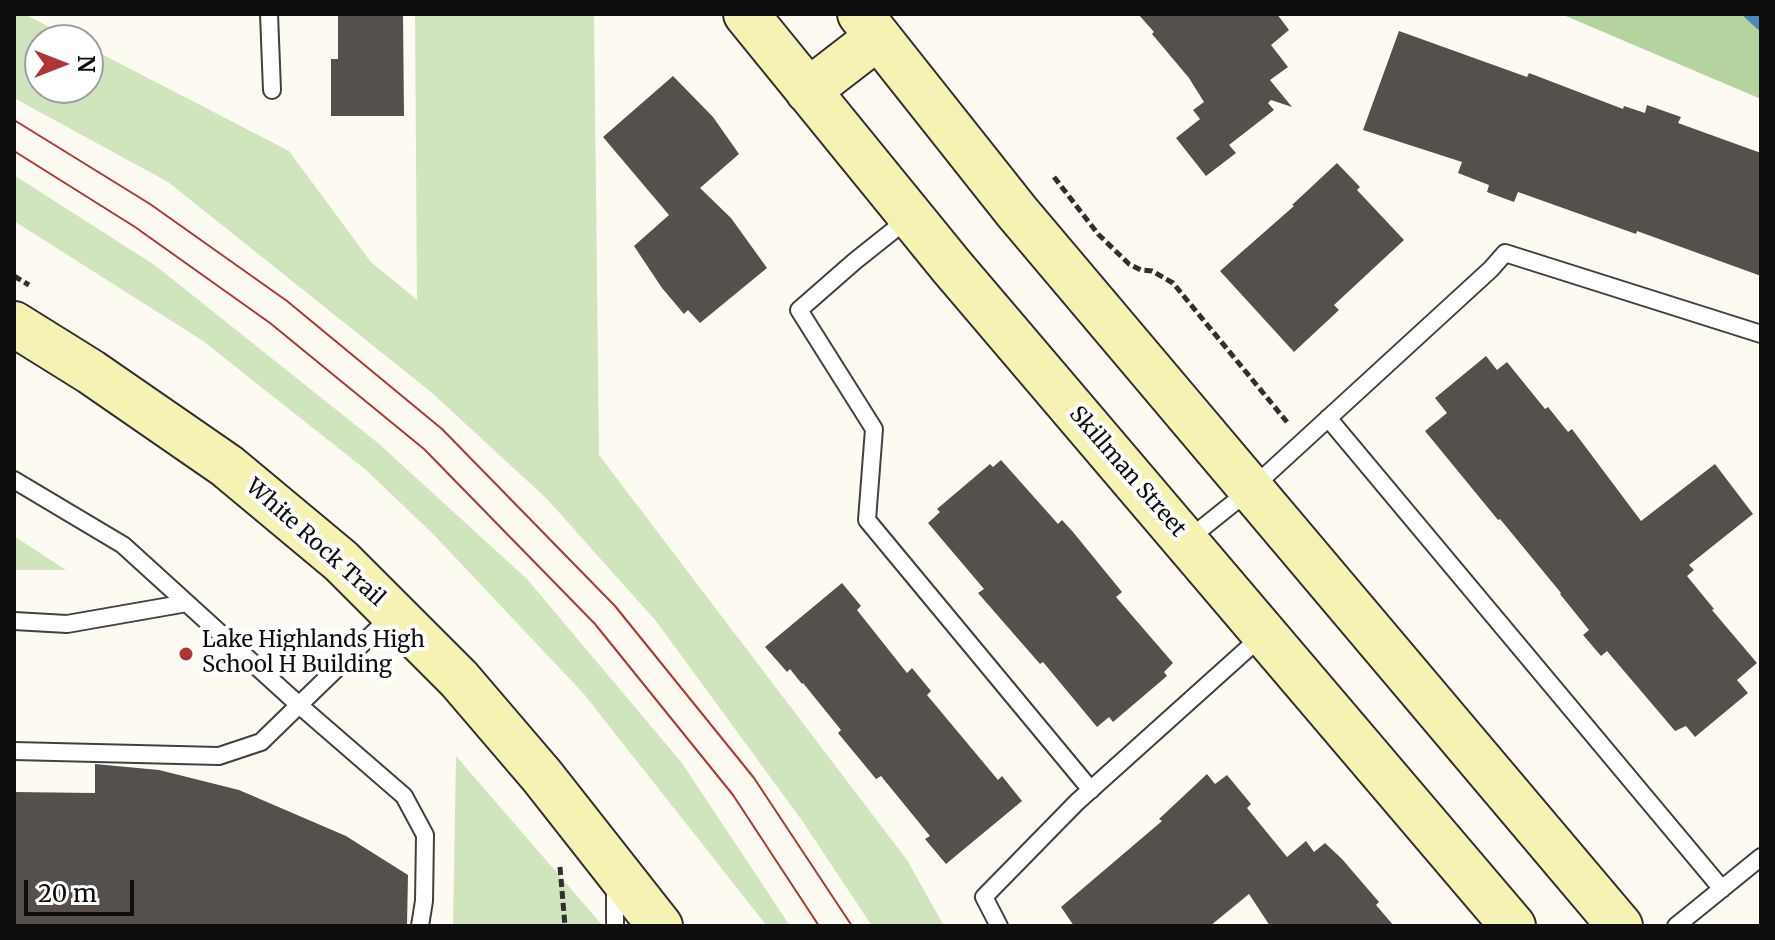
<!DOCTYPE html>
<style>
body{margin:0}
#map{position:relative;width:1775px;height:940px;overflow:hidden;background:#fdfbf1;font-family:Merriweather,serif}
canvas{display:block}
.frame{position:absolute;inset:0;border:16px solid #0e0e0e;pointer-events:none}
.north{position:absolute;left:24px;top:24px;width:80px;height:80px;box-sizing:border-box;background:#fff;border:2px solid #9f9f9f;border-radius:50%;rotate:90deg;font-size:22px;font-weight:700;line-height:32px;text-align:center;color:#0e0e0e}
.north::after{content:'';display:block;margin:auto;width:28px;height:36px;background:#af3535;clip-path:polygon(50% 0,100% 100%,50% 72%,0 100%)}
.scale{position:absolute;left:24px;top:880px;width:110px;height:36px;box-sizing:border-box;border:4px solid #0e0e0e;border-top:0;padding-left:10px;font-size:24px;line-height:28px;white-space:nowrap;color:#0e0e0e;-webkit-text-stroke:6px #fff;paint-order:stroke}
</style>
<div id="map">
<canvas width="1775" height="940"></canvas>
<div class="frame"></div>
<div class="north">N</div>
<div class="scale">20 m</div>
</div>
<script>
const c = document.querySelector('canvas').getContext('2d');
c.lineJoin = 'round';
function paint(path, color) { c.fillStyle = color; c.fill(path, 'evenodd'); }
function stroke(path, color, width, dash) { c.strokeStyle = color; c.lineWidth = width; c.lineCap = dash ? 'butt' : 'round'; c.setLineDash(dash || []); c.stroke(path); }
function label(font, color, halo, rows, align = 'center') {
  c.font = font + ' Merriweather,serif'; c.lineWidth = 8; c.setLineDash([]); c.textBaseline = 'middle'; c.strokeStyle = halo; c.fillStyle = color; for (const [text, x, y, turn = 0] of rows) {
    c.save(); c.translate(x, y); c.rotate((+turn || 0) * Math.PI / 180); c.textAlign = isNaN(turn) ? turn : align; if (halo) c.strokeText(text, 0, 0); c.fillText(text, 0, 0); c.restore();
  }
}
const green = new Path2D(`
 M14,14H24L75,40H40V88H88V47L289,151L371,262L417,300L415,14H594L599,455L907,860L944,926H872L803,822L656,621L547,499L431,392L168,182L14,98Z
 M14,175L156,266L378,443L527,579L682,763L790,926H767L583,693L433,534L366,470L203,341L14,221Z
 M14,536L66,570H14Z
 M456,756L603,926H453Z`);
const forest = new Path2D(`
 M1561,14H1761V99Z`);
const stream = new Path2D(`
 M1749,14L1761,25`);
const building = new Path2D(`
 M338,14H403L404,116H331V59H338Z
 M1138,14H1277L1289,30L1271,45L1288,67L1270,80L1292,107L1271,100L1268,103L1274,110L1229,145L1236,153L1206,176L1176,138L1200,119L1193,110L1204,102L1189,78L1152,34L1154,32Z
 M1399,31L1527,77L1529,73L1623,109L1624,106L1645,113L1647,105L1681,117L1678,123L1761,153V276L1637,231L1636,234L1518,192L1514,202L1487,192L1489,185L1458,173L1462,162L1363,130Z
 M673,76L713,117L739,154L700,188L731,218L767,268L700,323L688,310L684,314L662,288L634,246L669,215L603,137Z
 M1337,163L1360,187L1357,190L1404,240L1334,305L1339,310L1294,352L1220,271L1294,206L1292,205Z
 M1486,356L1497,370L1507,362L1545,409L1548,407L1568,432L1572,429L1641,521L1715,464L1753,514L1689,565L1694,570L1687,576L1714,609L1712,610L1757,663L1737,680L1748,693L1695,737L1686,726L1675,731L1607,651L1601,656L1583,635L1589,630L1560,594L1561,593L1500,519L1498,520L1425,431L1447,413L1435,398Z
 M1001,460L1058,524L1062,520L1073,532L1122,592L1116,597L1173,663L1164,672L1167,676L1113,722L1109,717L1097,727L1043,662L1040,664L978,593L984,589L928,523L940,512L937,509L990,464L993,467Z
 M842,583L861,606L857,610L907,673L912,668L931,691L927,695L998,780L1002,776L1022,801L946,864L925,839L930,836L881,776L876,779L838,733L841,730L803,683L802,684L790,669L787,672L765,647Z
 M95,764L159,770L239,790L346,836L408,875L407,926H14V792L95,793Z
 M1207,774L1215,784L1227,775L1251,804L1247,808L1287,857L1306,841L1314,852L1325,843L1342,859L1379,902L1376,905L1394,926H1270L1249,894L1210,926H1074L1061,907L1162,821L1159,819Z`);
const path = new Path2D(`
 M1054,177L1098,234L1129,264L1141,270L1152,271L1173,283L1287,422
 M14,276L29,285
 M560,867L565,926`);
const lane = new Path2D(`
 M269,14L272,90
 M909,218L855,261L799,310L874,429L867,520L1091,790
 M1328,418L1722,889
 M14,480L123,545L299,705L392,615
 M1186,541L1251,489L1491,269L1505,253L1761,334
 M14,621L67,624L187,603
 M14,751L219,756L261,742L299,705L404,796L425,835L424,901L420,926
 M615,926V884
 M999,926L984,897L1077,802L1264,634
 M1676,926L1761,857`);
const secondary = new Path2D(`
 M746,14L952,267L1513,926
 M860,14L1017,212L1620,926
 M808,91L878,37
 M14,324L91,372L227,466L341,561L459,679L542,776L660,926`);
const tram = new Path2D(`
 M14,120L150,204L287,301L442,429L615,606L754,778L852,926
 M14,151L135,227L270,323L424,449L595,624L733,795L819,926`);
const markers = [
 [186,654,8,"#af3535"]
];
const streetNames = [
 ["Skillman Street",1127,472,49],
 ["White Rock Trail",315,543,42]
];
const poiNames = [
 ["Lake Highlands High",202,641],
 ["School H Building",202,666]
];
paint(green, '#d0e4be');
paint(forest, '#b4d39f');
stroke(stream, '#4a8abe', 11);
paint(building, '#55504c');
stroke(lane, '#414141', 20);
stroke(secondary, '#303030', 48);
stroke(path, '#303030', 5, [8, 4]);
stroke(lane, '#fff', 16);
stroke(secondary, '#f6f2b3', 44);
stroke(tram, '#af3535', 2);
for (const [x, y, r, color] of markers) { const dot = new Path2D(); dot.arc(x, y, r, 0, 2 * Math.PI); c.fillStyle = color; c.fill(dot); stroke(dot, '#fff', 3); }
label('22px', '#0e0e0e', '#fff', streetNames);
label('22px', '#0e0e0e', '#fff', poiNames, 'left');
</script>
